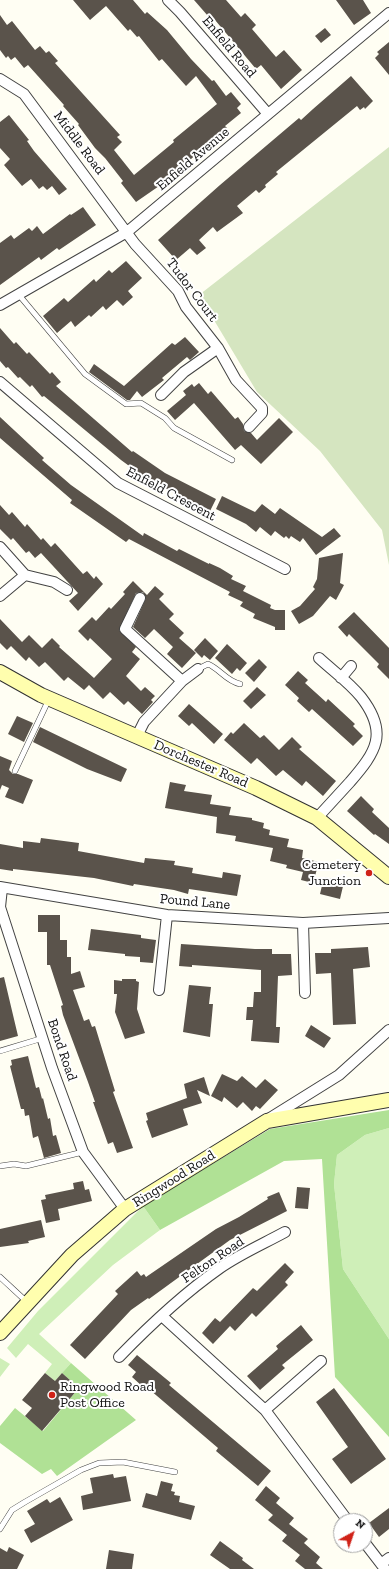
<!DOCTYPE html>
<style>
body{margin:0}
#map{position:relative;width:389px;height:1569px;overflow:hidden;background:#fffef3;font-family:"Zilla Slab",serif}
canvas{display:block}
.north{position:absolute;left:333px;top:1513px;width:40px;height:40px;box-sizing:border-box;background:#fff;border:1px solid #9f9f9f;border-radius:50%;rotate:40deg;font-size:11px;font-weight:700;line-height:16px;text-align:center;color:#101010}
.north::after{content:'';display:block;margin:auto;width:14px;height:18px;background:#d02218;clip-path:polygon(50% 0,100% 100%,50% 72%,0 100%)}
</style>
<div id="map">
<canvas width="389" height="1569"></canvas>
<div class="north">N</div>
</div>
<script>
const c = document.querySelector('canvas').getContext('2d');
c.lineJoin = 'round';
function paint(path, color) { c.fillStyle = color; c.fill(path, 'evenodd'); }
function stroke(path, color, width, dash) { c.strokeStyle = color; c.lineWidth = width; c.lineCap = dash ? 'butt' : 'round'; c.setLineDash(dash || []); c.stroke(path); }
function label(font, color, halo, rows, align = 'center') {
  c.font = font + ' "Zilla Slab",serif'; c.lineWidth = 4; c.setLineDash([]); c.textBaseline = 'middle'; c.strokeStyle = halo; c.fillStyle = color; for (const [text, x, y, turn = 0] of rows) {
    c.save(); c.translate(x, y); c.rotate((+turn || 0) * Math.PI / 180); c.textAlign = isNaN(turn) ? turn : align; if (halo) c.strokeText(text, 0, 0); c.fillText(text, 0, 0); c.restore();
  }
}
const green = new Path2D(`
 M389,1128V1339L343,1269L334,1184L337,1155L365,1135Z
 M143,1206L160,1230L113,1265L39,1334L71,1363L55,1381L45,1373L52,1364L28,1344L16,1358L7,1348L38,1311Z
 M0,1358L10,1364L0,1377Z`);
const forest = new Path2D(`
 M389,1110V1128L365,1135L337,1155L334,1184L343,1269L389,1339V1437L335,1377L322,1159L284,1161L160,1230L143,1206L270,1129Z
 M71,1363L136,1420L57,1476L51,1469L42,1474L0,1443V1426L15,1408L43,1431L79,1388L62,1373Z`);
const cemetery = new Path2D(`
 M389,147V565L382,530L320,451L257,392L199,295Z`);
const building = new Path2D(`
 M73,0H133L145,14L147,12L167,30L191,59L212,81L214,80L226,96L231,92L241,104L237,108L241,113L225,126L227,128L162,184L136,202L121,183L123,181L105,158L95,148L78,125L79,124L63,106L64,105L28,65L24,68L15,57L11,60L8,56L6,58L0,50V15L7,25L12,21L35,50L40,46L46,53L49,51L58,61L55,63L120,135L117,137L122,142L114,150L134,175L174,142L173,140L217,104L196,76L186,86L162,59L159,61L139,36L137,37L130,29L128,31L106,6L90,20Z
 M194,0H226L241,17L245,13L256,25L252,29L276,57L284,50L302,70L281,89L261,65L256,69L210,14L208,16Z
 M336,0H363L371,13L354,25Z
 M325,28L331,35L321,43L315,36Z
 M389,42V75L375,58L379,54L377,52Z
 M351,76L373,101L365,109L364,107L360,110L357,106L276,172L278,174L265,185L266,187L259,193L256,190L237,206L243,213L217,232L213,227L199,240L206,248L197,255L190,248L176,260L158,240L220,185L299,118L301,120L313,109Z
 M9,115L29,140L27,141L34,151L67,189L59,195L52,186L47,190L43,186L39,189L31,179L22,186L4,165L10,159L0,148V122Z
 M83,207L96,225L59,250L57,248L41,260L39,257L0,285V243L11,235L14,239L29,228L32,231L37,226L43,234L70,214L71,215Z
 M126,261L142,278L128,291L133,297L123,306L117,300L106,310L103,306L91,317L89,315L75,327L71,321L57,333L43,316L64,298L68,302L94,279L96,282L109,270L112,273Z
 M0,328L14,344L16,342L27,354L29,352L50,374L52,372L61,382L56,386L132,452L133,451L165,473L216,499L210,511L147,479L121,460L44,396L42,397L32,385L30,387L20,377L18,378L8,367L6,368L0,361Z
 M185,337L199,352L190,360L187,357L162,378L164,380L142,397L137,391L130,400H127L89,372L94,364L124,386L172,343L175,345Z
 M199,383L208,394L211,391L235,419L238,417L243,424L244,431L251,433L257,440L279,418L293,432L261,464L241,445L235,450L194,403L175,420L167,411L186,395L183,391L192,384L194,387Z
 M0,417L44,458L42,460L71,485L143,536L144,533L177,551L179,549L209,564V563L220,568L233,576L231,579L246,586L243,591L271,605L270,608L275,610H285V630H275V627L253,618L255,614L240,606L243,602L228,595L230,592L129,539L126,542L70,503L72,500L0,438Z
 M222,496L255,512L262,504L275,514L280,508L322,537L334,528L341,536L316,555L303,538L300,542L291,536L289,539L286,536L284,538L275,531L271,536L260,527L256,532L246,524L216,509Z
 M0,505L9,515L12,512L25,527L27,524L41,540L43,538L51,547L55,543L83,574L87,571L94,579L96,576L103,584L78,611L69,601L78,593L41,553L35,558L29,551L26,553L13,538L11,540L0,529Z
 M343,553L340,583L344,585L336,600L330,596L313,616L299,624L291,611L300,606L315,589L313,587L317,579L319,558Z
 M133,581L147,595L155,586L164,594L159,599L174,614L169,619L184,633L179,638L196,653L182,668L167,654L173,647L154,629L145,638L133,627L146,598L143,592L136,593L119,630L136,647L132,652L140,659L126,676L141,691L145,687L155,696L151,700L153,702L142,714L128,701L124,705L110,692L103,699L89,685L84,690L68,677L64,681L45,662L39,667L29,657L26,661L11,646L7,650L0,643V619L22,642L29,635L42,648L52,638L60,646L59,647L94,678L112,659L90,638L88,641L78,631L92,617L96,621L109,607L111,609L125,594L123,592Z
 M354,612L389,648V679L377,667L379,664L349,634L347,637L338,627Z
 M205,638L218,651L210,660L204,655L202,658L194,650Z
 M227,644L247,663L240,671L237,668L232,674L215,658Z
 M259,659L267,667L254,682L245,673Z
 M298,671L308,680L305,683L326,702L328,699L355,724L353,726L363,736L353,746L312,709L309,712L297,701L299,698L285,685Z
 M257,687L266,695L251,709L243,701Z
 M189,704L223,734L214,744L192,723L189,726L178,716Z
 M17,716L33,723L24,742L8,734Z
 M244,723L260,738L264,735L279,750L292,737L302,747L299,749L336,781L323,796L306,781L302,786L283,770L276,776L257,758L251,764L224,740L231,732L233,734Z
 M40,727L127,769L121,782L87,769L33,742Z
 M0,756L12,761L9,770L13,774H18L33,780L23,804L5,797L9,788L2,785L0,790Z
 M170,782L186,785L184,791L212,795L210,804L231,807L229,815L252,818V820L264,823L263,828L270,830L269,835L289,839L287,847L303,850L302,858L319,862L313,883L301,880L303,872L286,868L287,865L270,861L273,848L235,841L236,836L216,833L217,817L165,808Z
 M361,796L374,809L372,812L389,828V844L375,834L374,835L347,811Z
 M41,838L79,843L78,851L144,863L145,858L175,861L174,865L193,868L192,873L222,878L223,872L241,875L237,896L189,889L188,894L174,890L134,884L133,886L94,878L13,869V871L0,869V844L23,848V841L40,843Z
 M324,877L344,882L340,899L320,894Z
 M38,915H60V940H67V957H71V974L80,971L85,987L73,990L84,1021L89,1019L92,1027L95,1026L115,1091L113,1092L133,1148L117,1153L113,1142L108,1144L93,1102H95L88,1082L63,1015L61,1006L63,1005L50,965H47V932H38Z
 M91,929L141,935V938L156,940L153,963L140,962V957L125,956V954L88,950Z
 M181,944L255,949H272V954H291L292,975L278,976L276,1027H280L279,1043L251,1041L253,1020H246L247,1007H253L254,992H261V970L192,965V967L179,966Z
 M368,947L370,967L353,969L356,1024L333,1025L331,973L316,974L315,953H331V949Z
 M4,977L18,1036L0,1041V978Z
 M122,979H136V981L139,982L137,1009L145,1033L125,1039L115,1012L117,994H114V980L122,981Z
 M189,985L211,987L209,1004H213L210,1037L183,1032Z
 M311,1025L331,1038L324,1048L305,1036Z
 M28,1056L36,1088L39,1087L42,1099L43,1098L48,1119L50,1118L53,1136L56,1135L61,1153L44,1158L38,1136L33,1138L29,1115L25,1116L24,1109H21L10,1066L12,1065L11,1060Z
 M222,1074L237,1081L242,1076L256,1088L265,1079L278,1090L260,1109L256,1106L252,1111L243,1102L237,1108L224,1097L222,1102L211,1096Z
 M204,1077L210,1096L197,1090L202,1103L183,1109L188,1125L152,1138L146,1121L148,1120L146,1113L187,1098L184,1084Z
 M83,1181L85,1190L89,1189L92,1201L58,1209L60,1220L46,1223L41,1200L46,1199L45,1195L74,1189L73,1183Z
 M297,1187L310,1188L308,1209L295,1208Z
 M279,1192L287,1211L230,1240L149,1299L148,1298L131,1310L85,1359L70,1345L118,1294L115,1291L137,1271L141,1276L144,1274L146,1277L216,1229L239,1217L268,1199L267,1197Z
 M41,1220L45,1237L28,1241L29,1243L0,1247V1229Z
 M285,1263L294,1272L285,1282L288,1285L256,1317L252,1313L235,1331L230,1326L213,1344L202,1333L215,1318L220,1322L253,1288L257,1291Z
 M301,1325L313,1340L282,1365L285,1368L260,1390L247,1376L278,1349L276,1346Z
 M137,1355L171,1383L169,1385L271,1471L258,1486L216,1451L218,1448L143,1384L142,1386L132,1377L136,1372L128,1365Z
 M45,1373L55,1381L62,1373L79,1388L42,1431L25,1416L32,1408L22,1400Z
 M334,1388L386,1459L351,1484L332,1459L348,1447L316,1402Z
 M113,1474L114,1478L126,1476L131,1501L83,1510L81,1496L93,1493L90,1478Z
 M161,1481L173,1484L171,1491L175,1492L174,1495L180,1496L179,1502L195,1506L191,1520L142,1507L146,1493L157,1496Z
 M266,1486L280,1498L276,1503L294,1518L289,1524L308,1539L304,1543L320,1557L316,1563L323,1569H305L295,1561L300,1555L282,1541L287,1535L268,1520L273,1515L255,1500Z
 M60,1497L73,1520L31,1543L24,1530L35,1524L27,1511L47,1499L50,1503Z
 M389,1508V1529L379,1537L369,1523Z
 M220,1541L243,1558L242,1560L254,1569H230L210,1555Z
 M9,1547L24,1555L17,1569H0V1548L7,1552Z
 M109,1550L134,1554L132,1569H106Z`);
const lane = new Path2D(`
 M19,295L85,374L126,404L141,403L165,418L174,428L232,460
 M198,669L208,664C220,669 226,681 240,684
 M15,771L49,699
 M0,1051L43,1038
 M0,1166L14,1164L26,1166L83,1152
 M0,1277L27,1302
 M0,1529L12,1510L25,1502L81,1470L99,1463L123,1462L175,1472`);
const street = new Path2D(`
 M168,0L180,12L268,114
 M0,79L24,94L135,244L178,291L186,307L218,348L236,380L262,408V413L249,427
 M0,305L127,232L389,13
 M0,382L118,483L285,569
 M161,395L184,372L218,348
 M0,547L25,575L0,596
 M25,575L54,582L67,590
 M341,678L351,666
 M182,681L198,669
 M137,736L144,722L182,681L125,629L140,598
 M317,818C328,806 339,794 350,782C376,752 389,733 361,697C349,682 333,671 319,658
 M0,887L167,915L303,923L389,918
 M2,888L0,907L52,1068L83,1152L125,1209
 M303,923L305,993
 M159,990L167,915
 M270,1118L339,1075L389,1030
 M162,1316L265,1410L348,1521
 M119,1357C150,1325 183,1294 220,1268C240,1254 263,1244 285,1232
 M265,1410L321,1361
 M365,1543L385,1569
 M381,1564L389,1558`);
const secondary = new Path2D(`
 M0,672L41,695L256,788L317,818L389,877
 M0,1333L72,1255L125,1209L267,1121L389,1100`);
const markers = [
 [369,873,4,"#d02218"],
 [52,1395,4,"#d02218"]
];
const streetNames = [
 ["Enfield Road",229,47,50],
 ["Middle Road",79,143,53],
 ["Enfield Avenue",193,159,-40],
 ["Tudor Court",192,290,53],
 ["Enfield Crescent",171,494,28],
 ["Dorchester Road",201,764,23],
 ["Pound Lane",195,902,5],
 ["Bond Road",62,1050,71],
 ["Ringwood Road",174,1179,-32],
 ["Felton Road",213,1260,-34]
];
const poiNames = [
 ["Cemetery",361,865],
 ["Junction",361,881],
 ["Ringwood Road",60,1387,"left"],
 ["Post Office",60,1403,"left"]
];
paint(green, '#cfefb8');
paint(forest, '#b0e195');
paint(cemetery, '#d5e5c0');
paint(building, '#5a534b');
stroke(lane, '#434343', 6);
stroke(street, '#434343', 12);
stroke(secondary, '#323232', 16);
stroke(lane, '#fff', 5);
stroke(street, '#fff', 10);
stroke(secondary, '#fffeae', 14);
for (const [x, y, r, color] of markers) { const dot = new Path2D(); dot.arc(x, y, r, 0, 2 * Math.PI); c.fillStyle = color; c.fill(dot); stroke(dot, '#fff', 1.5); }
label('14px', '#101010', '#fff', streetNames);
label('14px', '#101010', '#fff', poiNames, 'right');
</script>
